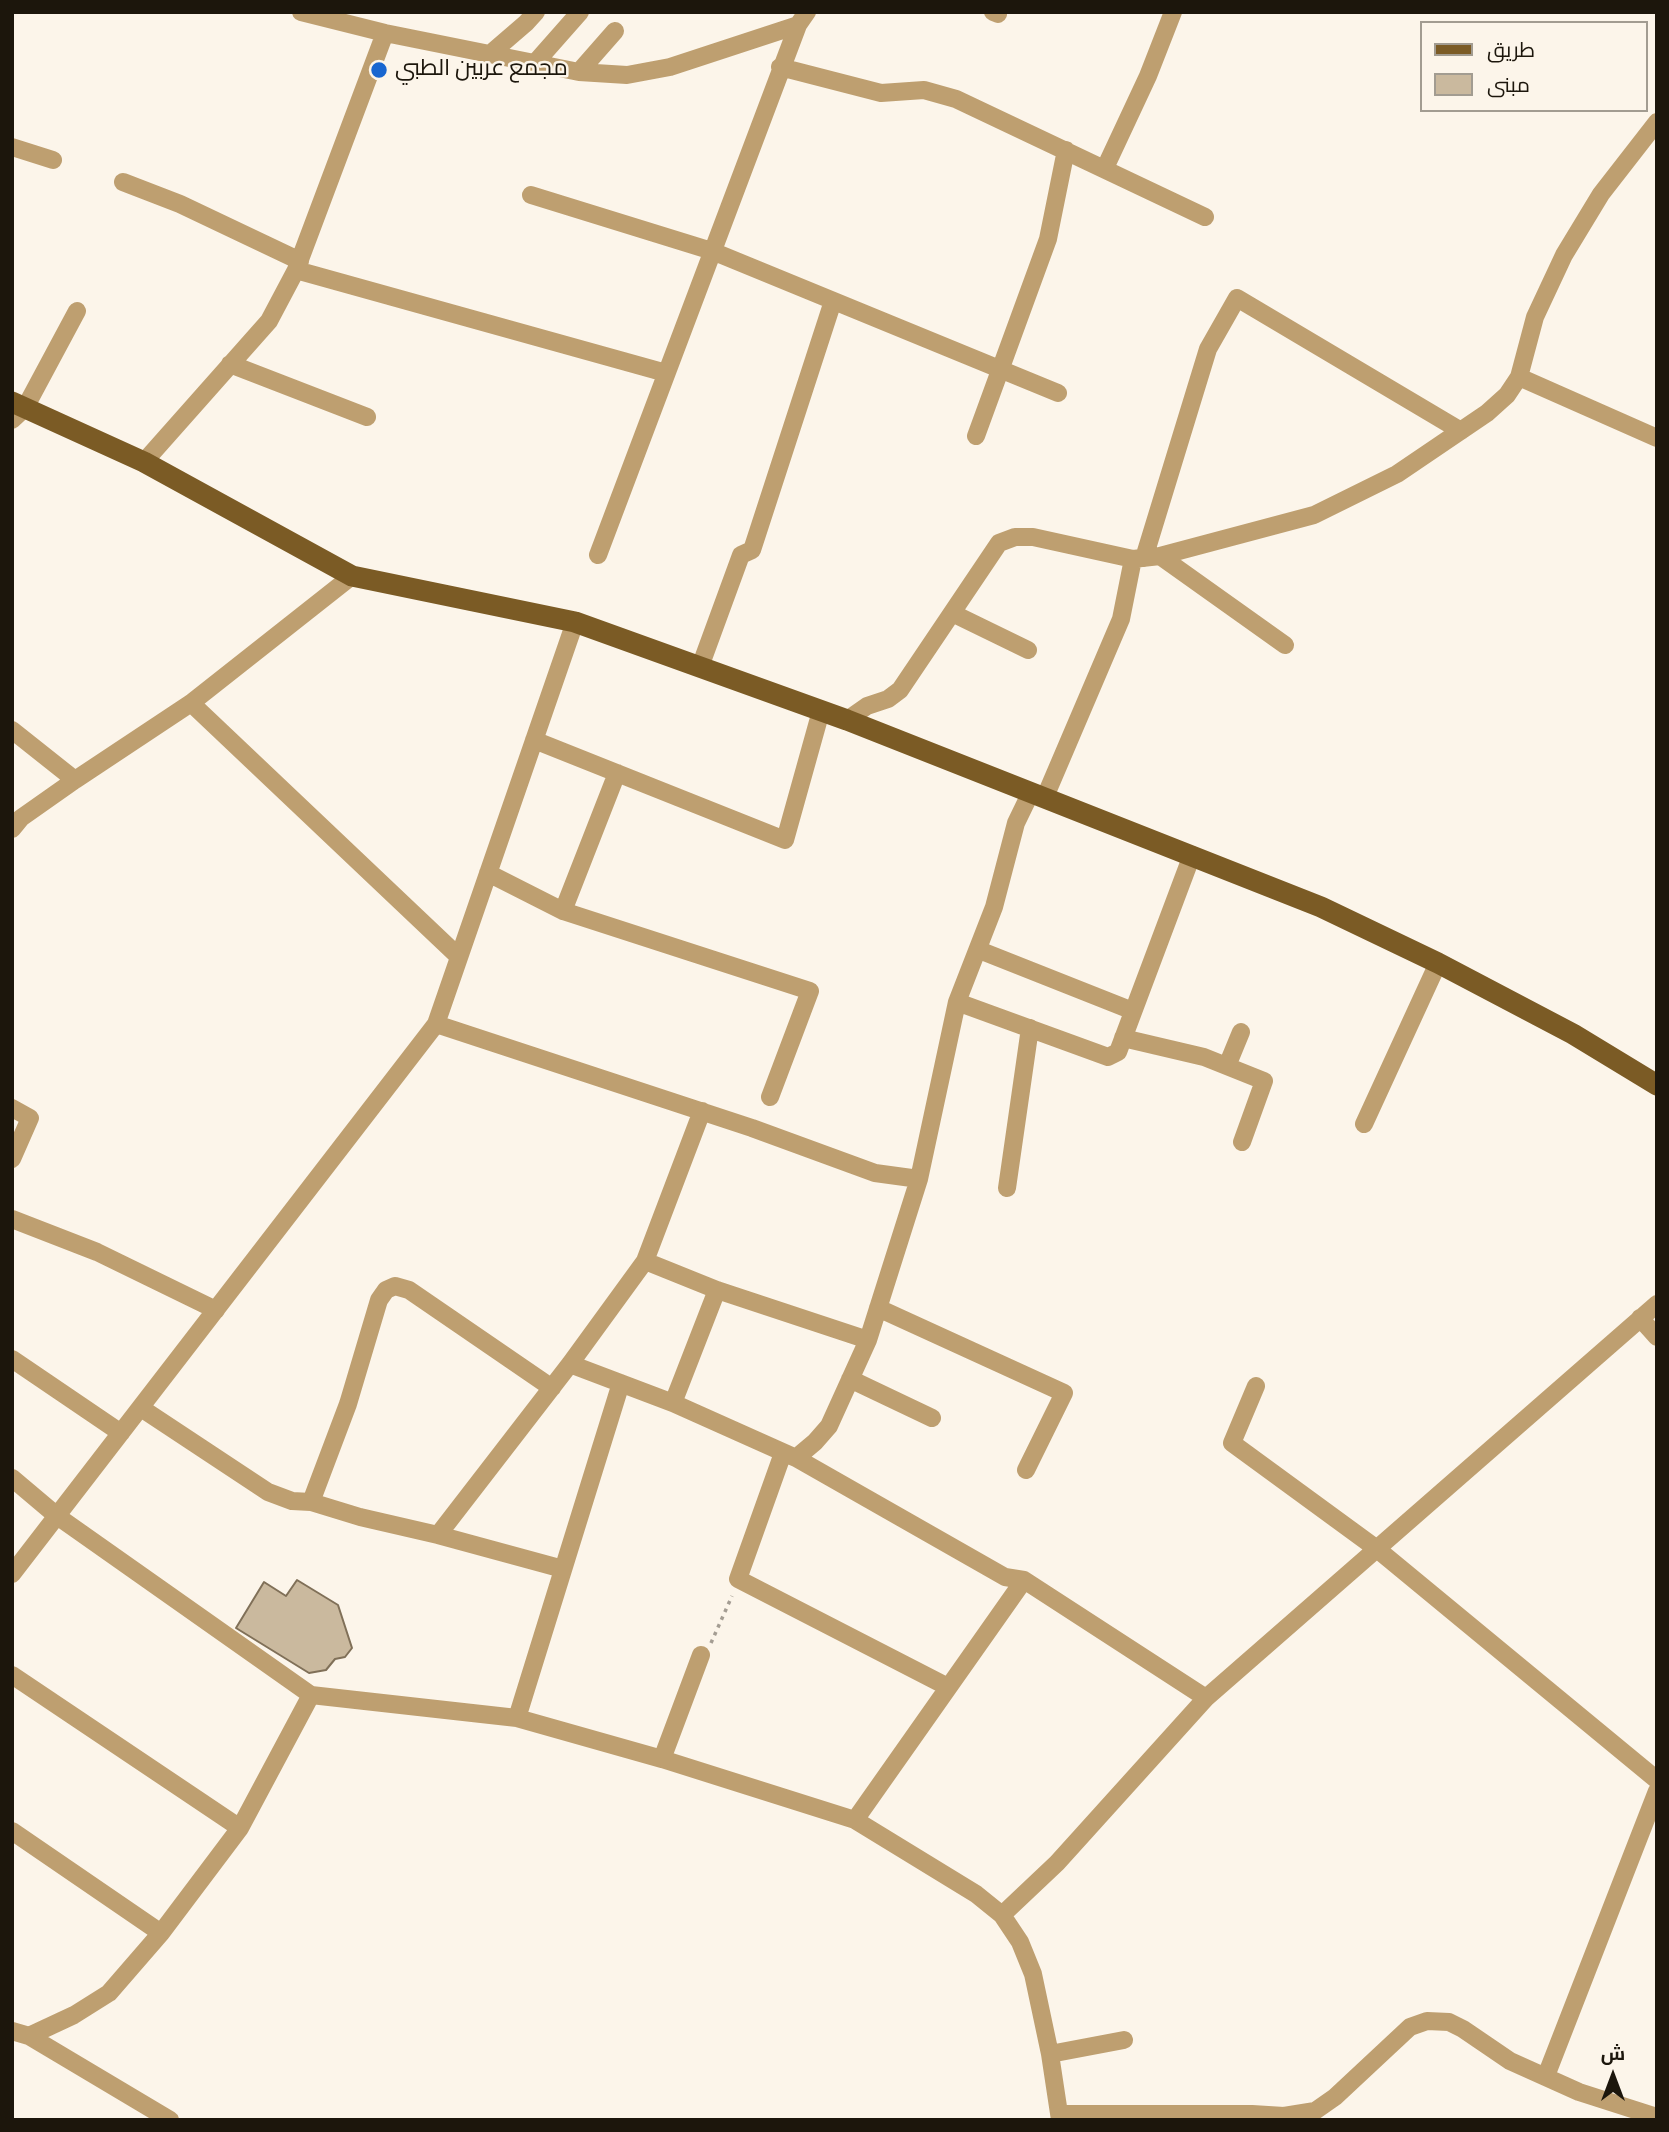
<!DOCTYPE html>
<meta charset="utf-8">
<style>
body{margin:0}
#map{position:relative;width:1669px;height:2132px;overflow:hidden;background:#fcf5ea;font-family:"Source Sans 3",Cairo,sans-serif}
canvas{display:block}
.frame{position:absolute;inset:0;border:14px solid #1c160c;pointer-events:none}
.legend{position:absolute;left:1420px;top:21px;width:228px;height:91px;box-sizing:border-box;background:#fcf5ea;border:2px solid #a29c91;margin:0;padding:9px 12px;list-style:none;font-size:21px;color:#1c160c}
.legend li{display:flex;align-items:center;gap:14px;height:35px}
.legend b{width:35px;border:2px solid #a29c91}
.north{position:absolute;left:1578px;top:2041px;width:70px;height:70px;-webkit-text-stroke:5px #fcf5ea;paint-order:stroke;rotate:0deg;font-size:19px;font-weight:700;line-height:28px;text-align:center;color:#1c160c}
.north::after{content:'';display:block;margin:auto;width:24px;height:32px;background:#1c160c;clip-path:polygon(50% 0,100% 100%,50% 72%,0 100%)}
</style>
<div id="map">
<canvas width="1669" height="2132"></canvas>
<div class="frame"></div>
<ul class="legend">
<li><b style="height:9px;background:#7b5b25"></b>طريق</li>
<li><b style="height:19px;background:#cab99e"></b>مبنى</li>
</ul>
<div class="north">ش</div>
</div>
<script>
const c = document.querySelector('canvas').getContext('2d');
c.lineJoin = 'round';
function paint(path, color) { c.fillStyle = color; c.fill(path, 'evenodd'); }
function stroke(path, color, width, dash) { c.strokeStyle = color; c.lineWidth = width; c.lineCap = dash ? 'butt' : 'round'; c.setLineDash(dash || []); c.stroke(path); }
function label(font, color, halo, rows, align = 'center') {
  c.font = font + ' "Source Sans 3",Cairo,sans-serif'; c.lineWidth = 5; c.setLineDash([]); c.textBaseline = 'middle'; c.strokeStyle = halo; c.fillStyle = color; for (const [text, x, y, turn = 0] of rows) {
    c.save(); c.translate(x, y); c.rotate((+turn || 0) * Math.PI / 180); c.textAlign = isNaN(turn) ? turn : align; if (halo) c.strokeText(text, 0, 0); c.fillText(text, 0, 0); c.restore();
  }
}
const building = new Path2D(`
 M297,1580L338,1605L352,1648L345,1657L335,1659L326,1670L309,1673L236,1628L264,1582L286,1596Z`);
const path = new Path2D(`
 M711,1643L732,1596`);
const minor = new Path2D(`
 M301,12L385,33L579,72L627,75L670,67L798,25L807,12
 M993,12L998,14
 M490,54L526,23L536,12
 M535,63L580,12
 M780,67L881,93L924,90L956,99L1205,217
 M579,72L615,31
 M12,147L53,160
 M1105,168L1148,76L1173,12
 M123,182L180,204L300,261
 M531,195L712,251L1058,393
 M296,270L666,373
 M230,364L367,417
 M1519,377L1657,438
 M12,420L25,408L77,311
 M976,436L1048,239L1066,150
 M144,462L269,321L296,270L385,33
 M598,555L798,25
 M1160,556L1285,645
 M1144,558L1208,349L1237,298L1461,431
 M952,613L1028,650
 M700,667L741,555L752,550L833,301
 M191,703L459,957
 M847,720L867,706L888,699L900,690L999,543L1015,537H1033L1133,559L1160,556L1314,515L1397,474L1487,413L1507,395L1519,377L1535,317L1564,255L1601,194L1657,122
 M12,730L75,780
 M534,740L785,840L821,711
 M1045,797L1121,619L1133,559
 M12,829L21,818L75,780L191,703L352,576
 M488,873L563,911L810,991L770,1097
 M563,911L617,773
 M979,950L1133,1011
 M957,1002L1108,1057L1118,1052L1192,855
 M436,1024L752,1128L875,1173L919,1179
 M1123,1038L1204,1057L1264,1081L1242,1142
 M1227,1066L1241,1032
 M12,1108L30,1118L12,1159
 M1364,1124L1438,963
 M1007,1188L1030,1028
 M12,1219L97,1252L216,1310
 M645,1261L717,1290L868,1340
 M878,1308L1064,1393L1026,1470
 M1640,1318L1657,1337
 M12,1359L121,1433
 M570,1364L673,1403L796,1458L1005,1577L1024,1580L1206,1698
 M850,1379L932,1418
 M1256,1386L1232,1443L1377,1549L1657,1780
 M673,1403L717,1290
 M141,1408L268,1492L292,1501L311,1502L360,1517L438,1535L563,1569
 M783,1453L738,1579L948,1687
 M796,1458L815,1442L829,1426L868,1340L919,1179L957,1002L994,907L1016,823L1031,792
 M12,1478L57,1516L311,1695L517,1718L662,1759L855,1820L976,1894L1002,1915L1020,1942L1033,1974L1050,2054L1060,2120
 M311,1502L348,1404L379,1300L386,1290L395,1286L409,1290L552,1388
 M438,1535L570,1364L645,1261L702,1111
 M12,1574L436,1024L575,622
 M12,1675L240,1828
 M517,1718L621,1383
 M662,1759L701,1655
 M855,1820L1024,1580
 M12,1831L161,1933
 M1002,1915L1057,1863L1206,1698L1657,1304
 M12,2031L29,2036L74,2015L109,1993L161,1933L240,1828L311,1695
 M29,2036L170,2120
 M1050,2054L1124,2040
 M1546,2076L1657,1791
 M1060,2114H1252L1284,2116L1315,2111L1335,2097L1410,2027L1427,2021L1449,2022L1463,2029L1510,2061L1579,2092L1657,2117`);
const major = new Path2D(`
 M12,402L144,462L352,576L575,622L847,720L1321,907L1438,963L1573,1034L1657,1085`);
const markers = [
 [379,70,9,"#1866d0"]
];
const poiNames = [
 ["مجمع عربين الطبي",395,70]
];
paint(building, '#cab99e');
stroke(building, '#807058', 2);
stroke(path, '#a49d93', 3.5, [3.5, 5]);
stroke(minor, '#be9f70', 18);
stroke(major, '#7b5b25', 21);
for (const [x, y, r, color] of markers) { const dot = new Path2D(); dot.arc(x, y, r, 0, 2 * Math.PI); c.fillStyle = color; c.fill(dot); stroke(dot, '#fcf5ea', 2.5); }
label('23px', '#1c160c', '#fcf5ea', poiNames, 'left');
</script>
